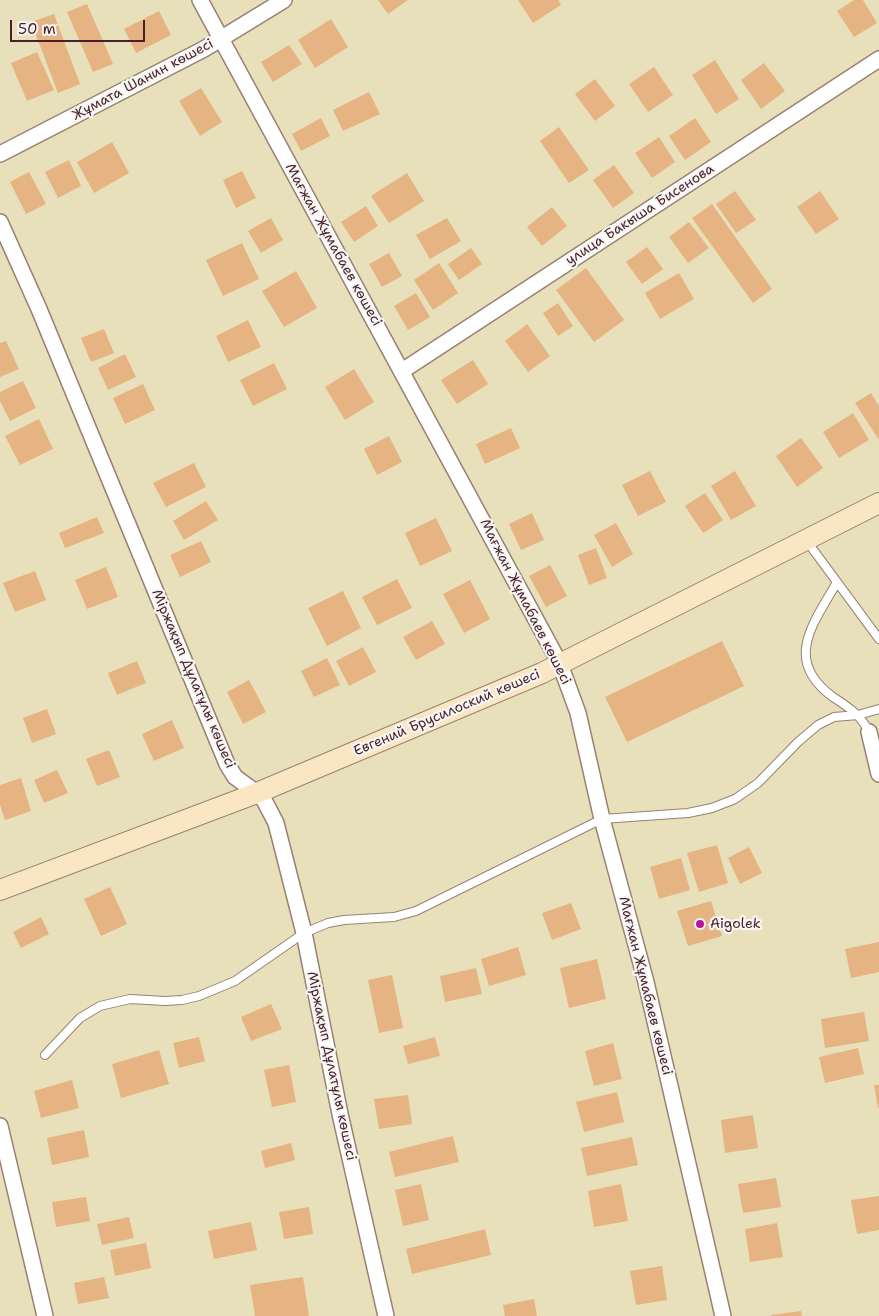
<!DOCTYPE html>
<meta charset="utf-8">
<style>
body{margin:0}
#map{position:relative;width:879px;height:1316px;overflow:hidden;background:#e8e0bb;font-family:"Shantell Sans",sans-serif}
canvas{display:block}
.scale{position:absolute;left:10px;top:20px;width:135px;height:22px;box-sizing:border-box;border:2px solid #4a1f2b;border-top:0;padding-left:6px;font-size:15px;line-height:18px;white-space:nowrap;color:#4a1f2b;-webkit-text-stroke:4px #f6f6f2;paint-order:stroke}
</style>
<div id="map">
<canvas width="879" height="1316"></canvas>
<div class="scale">50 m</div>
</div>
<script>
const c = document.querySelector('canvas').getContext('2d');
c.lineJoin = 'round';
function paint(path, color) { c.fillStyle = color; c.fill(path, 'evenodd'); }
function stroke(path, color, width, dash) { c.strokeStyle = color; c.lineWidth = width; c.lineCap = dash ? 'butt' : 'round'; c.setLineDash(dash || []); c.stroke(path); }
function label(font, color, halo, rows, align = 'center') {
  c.font = font + ' "Shantell Sans",sans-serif'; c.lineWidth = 4.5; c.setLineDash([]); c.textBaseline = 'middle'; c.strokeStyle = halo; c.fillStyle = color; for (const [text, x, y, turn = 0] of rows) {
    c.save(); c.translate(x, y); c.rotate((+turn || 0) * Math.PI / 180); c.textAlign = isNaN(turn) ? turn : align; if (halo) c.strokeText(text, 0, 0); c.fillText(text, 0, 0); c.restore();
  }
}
const building = new Path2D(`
 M378,0H408L388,14Z
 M518,0H558L561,5L533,23Z
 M854,0H863L877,23L854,37L837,11Z
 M87,4L113,64L93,72L67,12Z
 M159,11L171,35L136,53L124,29Z
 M54,14L80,84L58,93L31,22Z
 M331,19L348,47L315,68L298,40Z
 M289,45L302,64L273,82L261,62Z
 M37,52L54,90L27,101L11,63Z
 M715,60L739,99L716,114L692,75Z
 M764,63L785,91L761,109L741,80Z
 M654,67L673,95L648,112L629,84Z
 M595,79L615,106L595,121L575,94Z
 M201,88L222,122L200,136L179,101Z
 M369,92L380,114L343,131L333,110Z
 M321,118L330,136L301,151L292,134Z
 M695,118L711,142L685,160L669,136Z
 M559,127L589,170L569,183L540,141Z
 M659,137L675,162L652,178L635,153Z
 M112,142L129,173L94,193L77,162Z
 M69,160L81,186L58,198L45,172Z
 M614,165L634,193L613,208L593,180Z
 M242,171L256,198L236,208L223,180Z
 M29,172L46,204L26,214L10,182Z
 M407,173L424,201L389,223L371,196Z
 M735,191L756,220L736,233L716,204Z
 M820,191L839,219L816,234L797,207Z
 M712,204L772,289L753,303L692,218Z
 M366,206L378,226L354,242L341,222Z
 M552,207L567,226L542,246L527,227Z
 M271,218L283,240L261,253L248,231Z
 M447,218L461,241L430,259L416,235Z
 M689,222L709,248L688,263L669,237Z
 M242,243L259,279L223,296L206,260Z
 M647,247L663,269L642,284L626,262Z
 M471,248L482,264L459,280L448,264Z
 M389,253L402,276L382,287L369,264Z
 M439,263L458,293L433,310L414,280Z
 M586,268L624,320L594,342L556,290Z
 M296,271L317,308L284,327L262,291Z
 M679,273L694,299L660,319L645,293Z
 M416,293L430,317L408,330L394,306Z
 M558,303L573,326L558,336L543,313Z
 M248,320L261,347L228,362L216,336Z
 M527,324L550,356L528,372L505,341Z
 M104,329L114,353L91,362L81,338Z
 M6,341L19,369L0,377V343Z
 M125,354L136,377L108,390L98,368Z
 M473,360L488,384L457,404L441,380Z
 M274,363L287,389L253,406L240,380Z
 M354,369L374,402L345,420L325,387Z
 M23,381L36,408L10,421L0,401V392Z
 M143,384L155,410L125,424L113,398Z
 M871,393L879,406V440L855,403Z
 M853,413L869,440L839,458L823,432Z
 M39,419L53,449L20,465L5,436Z
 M511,428L520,448L485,464L476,444Z
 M389,436L402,462L377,475L364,449Z
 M801,438L823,468L797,487L776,456Z
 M194,463L206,487L166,507L153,483Z
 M650,471L666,502L638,516L622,485Z
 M735,471L756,506L731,520L711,486Z
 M705,493L723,520L703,533L685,506Z
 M206,501L218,520L184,540L173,521Z
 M532,513L544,540L521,550L509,524Z
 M97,517L104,533L65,548L59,533Z
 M436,518L452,551L420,566L405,533Z
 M616,523L633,554L612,567L594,535Z
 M201,541L211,562L180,577L170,555Z
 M596,548L607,578L589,585L578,555Z
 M550,565L567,596L546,607L529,576Z
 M106,567L118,597L87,609L75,580Z
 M35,571L46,600L15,612L3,583Z
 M397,579L412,608L377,625L362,597Z
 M470,580L490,619L464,633L443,594Z
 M343,591L361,628L327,646L308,608Z
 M432,621L445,644L416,660L403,637Z
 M722,641L744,686L627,742L605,697Z
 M363,647L376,672L349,686L336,661Z
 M327,658L340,685L314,697L301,671Z
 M137,661L146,683L117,695L108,673Z
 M249,680L266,712L243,724L227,692Z
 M47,709L56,734L32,743L23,718Z
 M172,720L184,748L154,761L142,734Z
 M109,750L120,777L97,786L86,759Z
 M57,770L68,793L44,803L34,780Z
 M21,778L31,811L5,820L0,805V785Z
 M717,845L728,883L699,892L687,853Z
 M749,847L762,873L740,884L728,858Z
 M681,858L690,890L659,899L650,867Z
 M110,887L127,924L101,936L84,899Z
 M711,901L722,936L688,946L677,911Z
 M571,903L581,929L552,940L542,913Z
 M41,917L49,934L21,948L13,932Z
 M879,942V972L851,978L845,949Z
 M518,947L526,975L489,986L481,959Z
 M597,959L606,999L569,1008L560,968Z
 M476,968L482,994L445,1002L440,976Z
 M392,975L403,1028L379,1033L368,980Z
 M271,1004L282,1029L251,1041L241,1017Z
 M864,1012L869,1041L825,1048L821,1019Z
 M199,1037L205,1061L179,1068L173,1043Z
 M435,1037L440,1056L408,1064L403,1046Z
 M613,1043L622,1079L594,1086L585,1051Z
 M858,1048L864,1074L825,1083L819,1057Z
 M159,1050L169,1084L121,1098L112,1064Z
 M289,1065L296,1102L272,1107L264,1070Z
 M72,1080L79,1108L41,1118L34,1091Z
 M874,1085H879V1108H878Z
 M617,1092L624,1122L584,1132L576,1102Z
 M408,1095L412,1124L379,1129L374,1099Z
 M753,1115L758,1148L725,1153L721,1120Z
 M84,1130L89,1157L52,1165L47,1138Z
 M453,1136L459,1162L395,1177L389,1152Z
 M632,1137L638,1165L587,1176L581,1148Z
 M291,1143L295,1160L265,1168L261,1151Z
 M776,1178L781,1207L743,1213L738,1184Z
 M421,1184L429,1220L403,1226L395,1190Z
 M621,1184L628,1221L594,1227L588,1191Z
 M879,1196V1230L857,1234L851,1200Z
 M86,1197L90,1221L56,1227L52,1202Z
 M309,1207L313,1234L284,1239L279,1212Z
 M129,1217L134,1238L102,1245L97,1224Z
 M251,1222L257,1250L214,1259L208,1231Z
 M777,1223L783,1257L750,1262L745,1229Z
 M485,1229L491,1255L412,1274L406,1249Z
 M146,1243L151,1268L115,1276L110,1250Z
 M662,1266L667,1300L636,1305L630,1271Z
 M104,1277L109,1298L78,1304L74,1283Z
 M303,1277L309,1316H255L250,1285Z
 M534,1299L537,1316H505L503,1305Z
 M801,1311L802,1316H771V1315Z`);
const service = new Path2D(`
 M806,540L879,639
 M837,582C814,623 782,660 833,697C848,707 861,715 869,732
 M45,1055L80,1018L100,1006L130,999L165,1001L182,1000L199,996L235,981L304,933L328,923L344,920L394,917L416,911L602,819L688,813L712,808L735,799L758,783L798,742L818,725L834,717L858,715L879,709`);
const minor = new Path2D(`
 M200,0L560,664L578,713L602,819L646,982L723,1316
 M0,154L204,49L284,0
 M0,222L39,309L227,764L235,777L257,793L264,800L276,823L304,933L340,1114L386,1316
 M402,371L879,59
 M869,732L879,774
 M0,1126L45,1316`);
const secondary = new Path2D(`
 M0,890L257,793L542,673L879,503`);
const markers = [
 [700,924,5,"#b5179e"]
];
const streetNames = [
 ["Жұмата Шанин көшесі",143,80,-28],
 ["улица Бакыша Бисенова",640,215,-33],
 ["Мағжан Жұмабаев көшесі",333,245,61],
 ["Мағжан Жұмабаев көшесі",525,602,63],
 ["Міржақып Дұлатұлы көшесі",193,679,67],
 ["Евгений Брусилоский көшесі",447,713,-23],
 ["Мағжан Жұмабаев көшесі",645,986,76],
 ["Міржақып Дұлатұлы көшесі",331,1066,78]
];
const poiNames = [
 ["Aigolek",710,924]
];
paint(building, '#e5b482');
stroke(service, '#998073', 10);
stroke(minor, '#998073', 18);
stroke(secondary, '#998073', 22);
stroke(service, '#fff', 8);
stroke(minor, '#fff', 15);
stroke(secondary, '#fbe6c4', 20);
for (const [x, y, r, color] of markers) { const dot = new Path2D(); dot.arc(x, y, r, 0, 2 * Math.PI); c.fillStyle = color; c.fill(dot); stroke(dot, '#f6f6f2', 2); }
label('14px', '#4a1f2b', '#f6f6f2', streetNames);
label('14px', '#4a1f2b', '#f6f6f2', poiNames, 'left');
</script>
